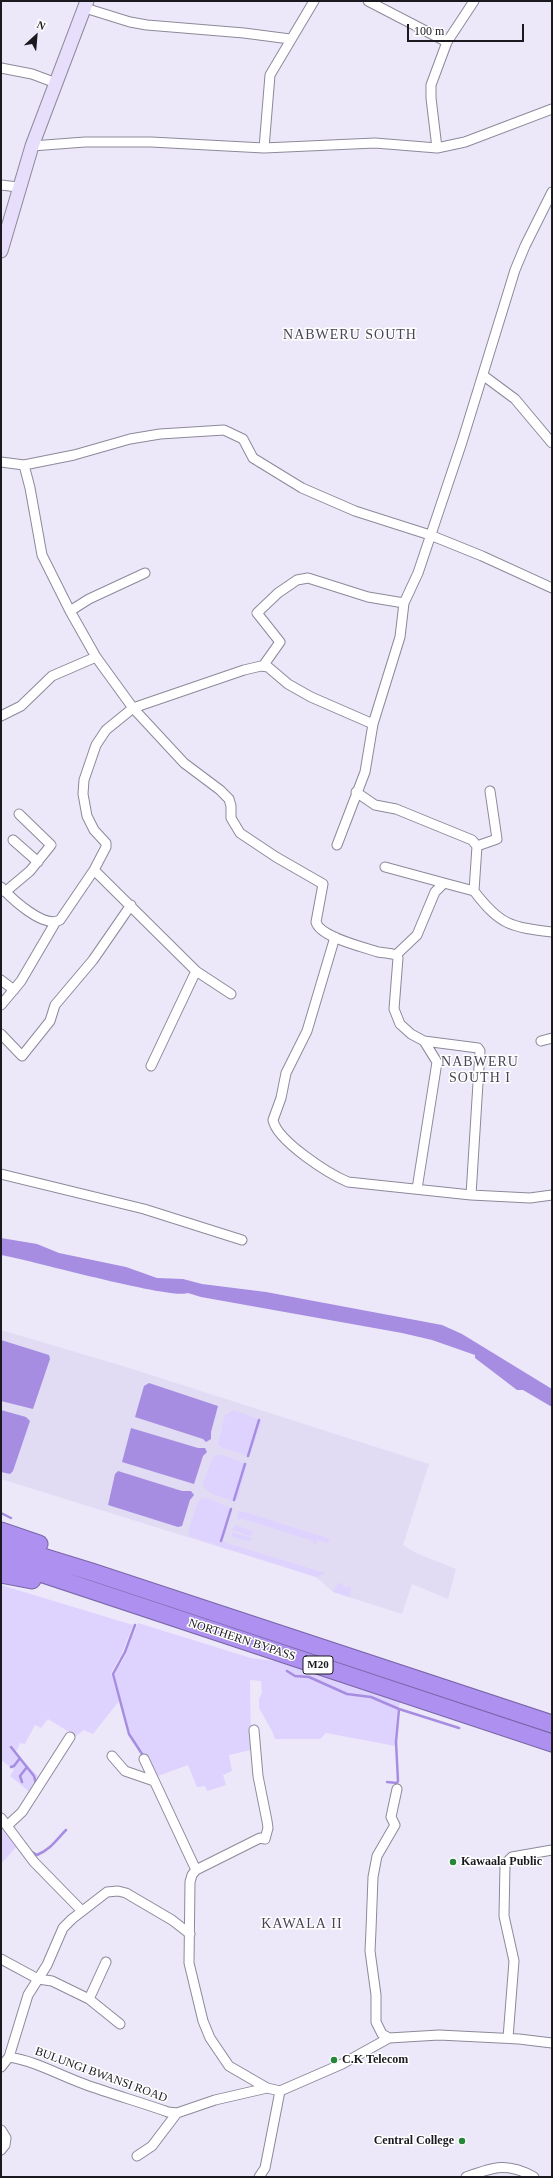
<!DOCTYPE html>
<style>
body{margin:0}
#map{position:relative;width:553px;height:2178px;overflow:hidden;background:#ece8fa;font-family:"Times New Roman",serif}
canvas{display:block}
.frame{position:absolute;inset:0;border:2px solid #1b1920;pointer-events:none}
.north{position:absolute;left:16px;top:16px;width:40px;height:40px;-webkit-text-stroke:3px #fff;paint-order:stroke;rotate:26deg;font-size:11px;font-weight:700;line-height:16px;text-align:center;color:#1b1920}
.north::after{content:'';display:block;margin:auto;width:14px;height:18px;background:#1b1920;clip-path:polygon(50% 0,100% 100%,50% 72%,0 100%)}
.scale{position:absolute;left:407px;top:24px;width:117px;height:18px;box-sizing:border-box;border:2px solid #1b1920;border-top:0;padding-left:5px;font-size:12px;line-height:14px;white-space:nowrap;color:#1b1920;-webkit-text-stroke:3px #fff;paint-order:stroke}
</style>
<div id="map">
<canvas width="553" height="2178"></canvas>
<div class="frame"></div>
<div class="north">N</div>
<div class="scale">100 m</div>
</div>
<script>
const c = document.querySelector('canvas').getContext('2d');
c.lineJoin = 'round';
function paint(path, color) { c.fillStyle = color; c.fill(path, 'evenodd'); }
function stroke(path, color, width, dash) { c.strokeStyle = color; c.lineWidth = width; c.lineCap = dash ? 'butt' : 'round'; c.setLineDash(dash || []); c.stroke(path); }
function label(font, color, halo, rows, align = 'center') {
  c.font = font + ' "Times New Roman",serif'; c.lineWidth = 3; c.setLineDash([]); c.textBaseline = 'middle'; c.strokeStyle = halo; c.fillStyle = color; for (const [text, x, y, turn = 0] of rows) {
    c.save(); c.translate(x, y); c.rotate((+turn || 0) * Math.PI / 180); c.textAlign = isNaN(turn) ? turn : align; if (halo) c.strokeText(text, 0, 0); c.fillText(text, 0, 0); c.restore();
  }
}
const built = new Path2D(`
 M1,1330L126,1367L429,1464L403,1545L416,1553L456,1569L448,1599L412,1584L402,1614L333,1592L316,1577L1,1479Z`);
const green = new Path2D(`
 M234,1410L262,1421L249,1456L222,1448L218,1445L225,1415Z
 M214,1455H222L247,1464L238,1498L235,1501C225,1498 205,1495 203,1483Z
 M207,1498L232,1509L223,1542L325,1573L316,1577L191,1537L188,1533L197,1504L200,1499Z
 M239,1511H241L330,1539L327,1543L318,1540L315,1545L313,1544L314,1541L240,1518L237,1520Z
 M235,1525L253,1531L251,1536L232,1530Z
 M232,1532L251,1538L250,1541L232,1537Z
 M338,1583L343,1584L342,1586L347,1588L348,1586L351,1588L350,1597L333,1592Z
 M1,1585L133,1625L121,1655L111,1673L119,1701L93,1734L84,1730L72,1739L69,1732L48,1719L41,1728L35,1725L25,1744L20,1743L16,1752L17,1755L40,1778L31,1793L10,1776L14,1770L1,1760Z
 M138,1623L251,1658L276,1661L401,1701L397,1711L395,1746L326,1733L320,1739H275L272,1731L259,1708V1699L262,1693L261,1681L250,1680L251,1750L229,1755L232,1771L223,1775L226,1785L207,1791L205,1786L197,1787L188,1765L155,1777L130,1733L114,1674L123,1660Z
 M1,1820L19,1844L1,1864Z`);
const water = new Path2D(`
 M1,1238L37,1244L59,1253L126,1267L157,1278L183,1279L202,1284L266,1292L442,1325L462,1334L552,1389V1407L523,1390H517L475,1358V1355L432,1340L402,1333L201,1297L188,1293C172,1300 30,1260 1,1255Z
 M1,1340L49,1355L50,1359L33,1409L1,1401Z
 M149,1383L218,1406L211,1432V1439L206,1442L203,1439L135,1417L144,1386Z
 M1,1410L26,1417L30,1421L13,1471L10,1474L1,1472Z
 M131,1428L198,1448H205L207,1452L203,1456L194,1484L122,1462Z
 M118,1471L182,1491H191L194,1495L190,1500L182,1526L178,1527L108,1505L115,1474Z`);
const stream = new Path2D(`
 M248,1456L259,1420
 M234,1500L245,1464
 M1,1513L11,1518
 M221,1541L231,1509
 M135,1625L125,1652L113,1674L129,1734L144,1757
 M294,1648L496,1715
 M287,1671L295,1676L309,1677L347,1694L371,1697L399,1709L459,1728
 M11,1747L34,1776L36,1784
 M11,1767L14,1766L20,1758
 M22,1782L20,1776L27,1767
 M387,1782L397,1783L398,1781L396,1742L399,1709
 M32,1852L37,1855C51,1849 56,1840 66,1830`);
const street = new Path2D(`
 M368,1L447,42
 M85,8L130,22L147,25L244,33L290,39
 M1,68L32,74L56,83
 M32,146L85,142H151L264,148L375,143L437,148L465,142L552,109
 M264,148L270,75L314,1
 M437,148L431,98V85L447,42L474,1
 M1,185L18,187
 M484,376L515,399L552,443
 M1,462L24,465L74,455L130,439L160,434L224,430L243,439L253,458L302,488L355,511L430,535L482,556L552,588
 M24,465L30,488L42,555L70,611L96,657L133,708L184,763L220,790L229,799L231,806V818L240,833L276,857L323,884L316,922C320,937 363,947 378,952C384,953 390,953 396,955L398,958L394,1009L400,1024L411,1034L424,1041L478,1048L480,1051L471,1195
 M70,611L89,599L145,573
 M263,666L280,642L257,613L278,593L297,580L308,578L368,597L404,603
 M1,716L21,706L52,676L96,657
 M356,792L375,805L396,809L472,840L477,846L474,891C500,925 510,927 552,932
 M13,840L38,862
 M337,845L365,772L373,724
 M477,846L497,839L490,791
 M385,867L444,883
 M1,887C12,899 44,929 60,920L94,870
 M5,892L30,871L51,845L19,814
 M335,937L307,1031L286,1073L281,1098L273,1120C277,1141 329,1174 348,1182L471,1195L530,1198L552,1195
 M396,955L417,935L435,892L444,883L474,891
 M1,980L14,990
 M231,994L196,971L94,870L106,847V843L94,830L87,816L83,794L84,780L96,745L106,730L133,708L244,670L261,666L268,667L288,684L311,697L373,724L400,637L404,603L418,573L462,442L515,270L525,246L552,192
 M1,1005L21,981L55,923
 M1,1034L22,1056L50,1021L55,1005L93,960L131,905
 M541,1041L552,1038
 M151,1066L196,971
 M1,1174L144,1209L242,1240
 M417,1189L437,1062L424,1041
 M254,1730L258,1776L267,1821L268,1828L265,1839L260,1838L196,1870L192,1875L190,1882L189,1963L203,2021L210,2038L229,2066L267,2088L280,2091L342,2064L389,2038L439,2035L519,2039L552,2043
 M112,1756L125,1771L154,1781
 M144,1759L196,1870
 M1,1818L34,1862L82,1911
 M8,1825L22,1812L70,1737
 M1,1959L38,1979L52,1981L89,1999L120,2024
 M89,1999L106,1962
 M389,2038L382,2034L376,2022V1995L370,1951L371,1930L373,1877L377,1856L395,1825L391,1817L397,1789
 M508,2038L514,1961L504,1916L505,1864L512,1857L552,1850
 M9,2057L28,1995L47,1965L63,1928L72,1919L107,1892L118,1891L126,1893L172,1920L190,1934
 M1,2067L9,2057C35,2061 59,2075 84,2084C111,2094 140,2102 168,2112L177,2113L215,2100L267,2088
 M1,2130L6,2138L5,2145L1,2150
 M137,2156L152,2146L177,2113
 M259,2177L265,2168L280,2091
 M466,2177C494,2167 507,2162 534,2177`);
const secondary = new Path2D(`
 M1,251L32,146L87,1`);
const highway = new Path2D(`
 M1,1531L39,1544
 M1,1544L92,1572L552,1724
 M1,1560L552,1743
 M1,1574L32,1580`);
const markers = [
 [453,1862,4,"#268639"],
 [334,2060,4,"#268639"],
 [462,2141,4,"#268639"]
];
const shields = [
 [318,1665,30]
];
const shieldNames = [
 ["M20",318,1665]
];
const streetNames = [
 ["NORTHERN BYPASS",242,1640,18],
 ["BULUNGI BWANSI ROAD",101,2075,20]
];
const poiNames = [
 ["Kawaala Public",461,1862],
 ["C.K Telecom",342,2060],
 ["Central College",454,2141,"right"]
];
const quarterNames = [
 ["NABWERU SOUTH",350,335],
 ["NABWERU",480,1062],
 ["SOUTH I",480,1078],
 ["KAWALA II",302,1924]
];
paint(built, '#e1dbf4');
paint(green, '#ded3fe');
paint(water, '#a68de1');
stroke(stream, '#a68de1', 2.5);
stroke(street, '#8d899a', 11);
stroke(secondary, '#8d899a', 15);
stroke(highway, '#7a66a7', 19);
stroke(street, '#fff', 9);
stroke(secondary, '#e6defa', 13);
stroke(highway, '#ad90f0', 17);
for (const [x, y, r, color] of markers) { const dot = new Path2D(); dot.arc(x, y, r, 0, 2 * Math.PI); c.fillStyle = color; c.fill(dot); stroke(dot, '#fff', 1.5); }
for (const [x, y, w] of shields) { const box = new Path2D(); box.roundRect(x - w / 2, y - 9, w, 18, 3); c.fillStyle = '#fff'; c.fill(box); stroke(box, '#1b1920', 1); }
label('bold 11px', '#1b1920', null, shieldNames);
label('12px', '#1b1920', '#fff', streetNames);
label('bold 12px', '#1b1920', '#fff', poiNames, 'left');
c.letterSpacing = '1px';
label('14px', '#484453', '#fff', quarterNames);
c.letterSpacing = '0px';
</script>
